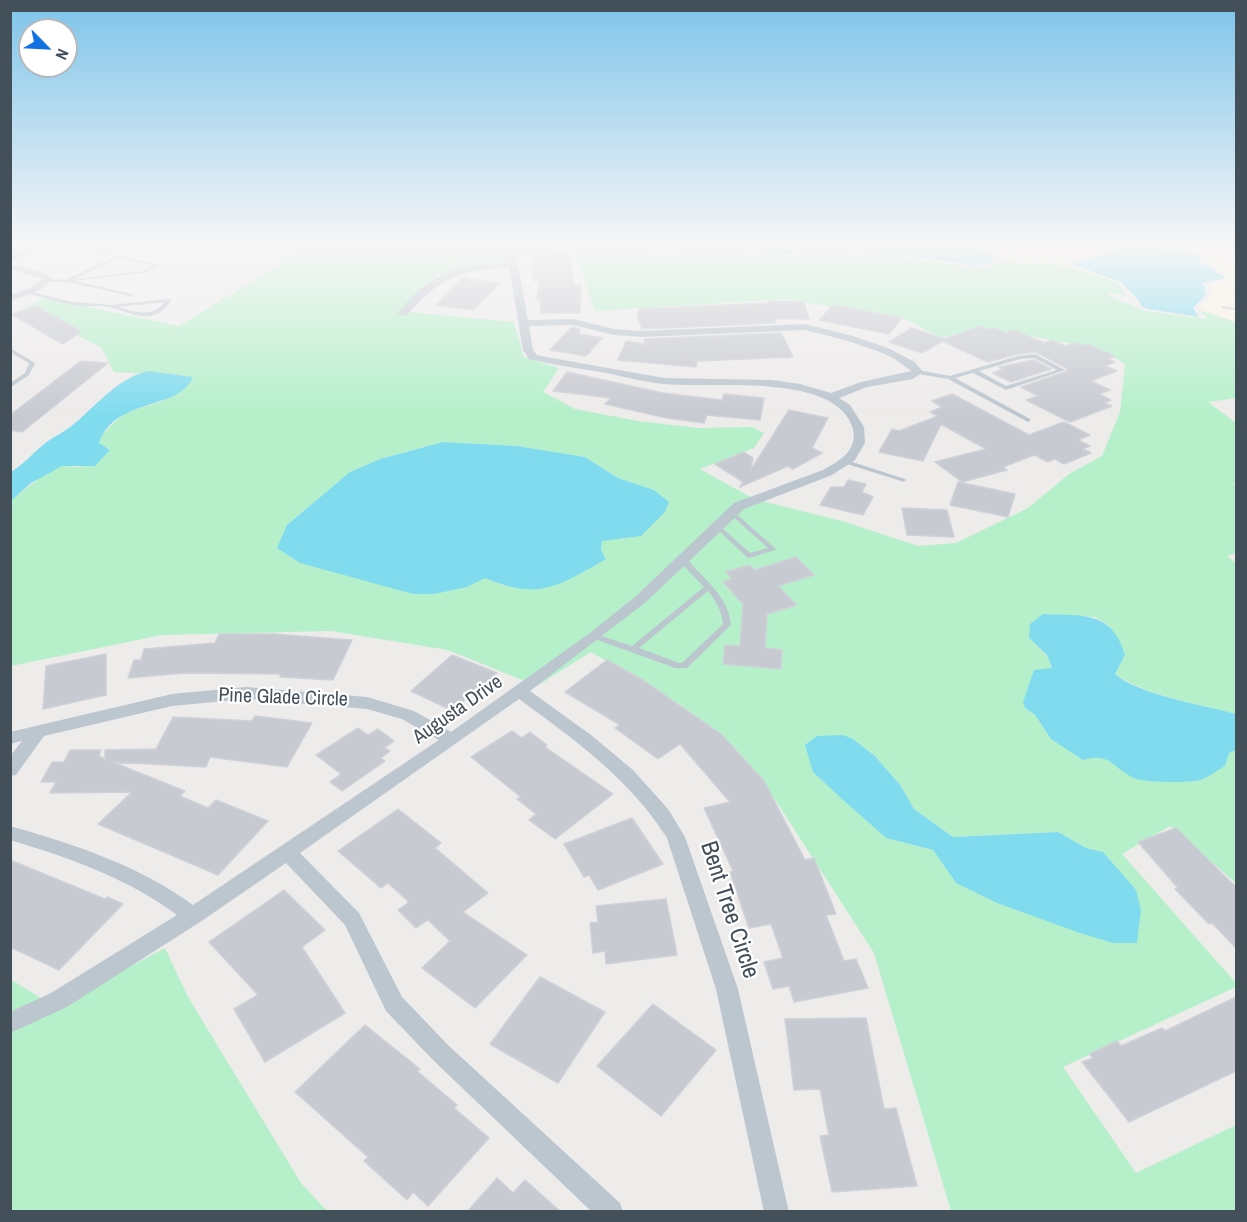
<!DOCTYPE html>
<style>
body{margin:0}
#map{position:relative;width:1247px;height:1222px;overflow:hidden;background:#eeebeb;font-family:"Archivo Narrow",sans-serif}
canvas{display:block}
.frame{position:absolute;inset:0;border:12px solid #434f59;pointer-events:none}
.north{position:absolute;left:18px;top:18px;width:60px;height:60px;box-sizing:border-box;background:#fff;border:2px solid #b4b9bd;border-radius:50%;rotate:114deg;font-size:16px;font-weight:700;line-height:24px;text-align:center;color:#434f59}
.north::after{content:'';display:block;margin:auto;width:21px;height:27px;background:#1172e2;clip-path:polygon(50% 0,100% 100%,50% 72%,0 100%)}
</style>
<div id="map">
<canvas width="1247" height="1222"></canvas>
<div class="frame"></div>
<div class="north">N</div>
</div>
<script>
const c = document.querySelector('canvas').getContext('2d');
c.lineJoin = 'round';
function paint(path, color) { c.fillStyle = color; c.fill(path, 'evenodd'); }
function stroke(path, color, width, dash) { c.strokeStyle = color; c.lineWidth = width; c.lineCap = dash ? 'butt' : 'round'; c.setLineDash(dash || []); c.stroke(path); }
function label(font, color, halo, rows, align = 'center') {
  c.font = font + ' "Archivo Narrow",sans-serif'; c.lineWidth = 4.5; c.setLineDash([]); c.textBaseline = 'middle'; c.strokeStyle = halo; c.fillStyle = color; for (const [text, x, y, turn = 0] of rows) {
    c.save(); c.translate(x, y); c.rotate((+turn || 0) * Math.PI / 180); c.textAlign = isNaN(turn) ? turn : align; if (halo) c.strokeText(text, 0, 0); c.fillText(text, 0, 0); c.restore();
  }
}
const commercial = new Path2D(`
 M954,244H1236V322L1199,310V307L1212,296L1210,291L1212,288L1209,284L1229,281L1232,279L1206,262L1202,253L1187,249L1166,246H1113L1102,253L1090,256L1075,259L1062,257L1066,265L1000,261L999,255L988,249Z`);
const green = new Path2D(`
 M287,244H635C657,255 695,244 719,245C745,247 773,265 798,254L800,250L808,244H836L855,252L975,267L993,266L1000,261L1066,265L1116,282L1127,296L1109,293L1107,295L1146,311L1205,319L1206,316L1199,310L1236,322V398L1208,402L1236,423V482L1233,483L1236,486V553L1227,556L1236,563V714C1202,705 1143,695 1115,674L1125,655L1108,625L1095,617L1043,614L1029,638L1047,656L1052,669L1025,708L1035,715L1051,739L1111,761L1134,778L1236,750V883L1170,826L1122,854L1236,983V987L1063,1067L1136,1173L1236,1125V1211H951L874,953L776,801L681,705L591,652L537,686L448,650L331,631L162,635L11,666L10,501L46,473L62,466L81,467L110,450L99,443L102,435L124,413L160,402L175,394L193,378C164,370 142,375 114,372L101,347L23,309L45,298L179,326L279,265L289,251ZM575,253L595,311L787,299L907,320L941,338L980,327L1100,349L1125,364L1120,412L1102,456L1069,474L1028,508L956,543L918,546L842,521L754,499L700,469L754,448L764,433L752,427L698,428L638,421L575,409L543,392L559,368L524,357L514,322L399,311L439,274L508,266L507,257ZM443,442L517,446L585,457L618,478L654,490L624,539L608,538L602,541L601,550L606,559L503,585L485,577C462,589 439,594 413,594L287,525L350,472L380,459ZM853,739L875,756L901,786L914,809L953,837L1058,832L1086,848L1103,852L956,883L933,850L886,838L813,772Z
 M165,948L188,997L301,1183L327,1211H11L10,979L55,1007Z`);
const water = new Path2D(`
 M727,244H802L795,249L793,254L772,255Z
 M842,244L968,247L984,250L995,255L991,264L975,265L856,250Z
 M1118,247C1145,247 1171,246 1197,254L1201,262L1226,278L1203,283L1202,285L1206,287L1204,290L1206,295L1193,308L1199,317L1148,309L1141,306L1139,301L1121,282L1073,265L1079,261L1107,254Z
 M149,371L193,377C178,412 116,396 99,443L110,450L95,466H62L31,483L11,501V472C24,464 31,455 43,445C51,438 61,434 70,427C96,407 116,378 149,371Z
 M443,442L517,446L585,457L618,478L654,490L669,502L665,512L641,536L602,541L601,550L606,559C558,586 540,601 485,578L467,587L434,594H413L300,563L277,548L287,525L350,472L380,459Z
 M1043,614C1082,616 1112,610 1125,655L1115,674C1139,695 1204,705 1236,714V750L1229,753L1225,766C1217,770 1208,778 1200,780C1188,783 1145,783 1134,778C1112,768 1111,752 1083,760L1051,739L1035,715L1025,708L1023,702L1034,670L1052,668L1047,655L1029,638L1030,624Z
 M843,735L853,739L875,756L901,786L914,809L953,837L1058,832L1086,848L1103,852L1136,890L1141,910L1137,943H1113L1080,933L997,903L956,883L933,850L886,838L842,799L813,772L805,745L817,736Z`);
const building = new Path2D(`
 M570,254L574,285H581L580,313H540L541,299H537L539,281H533L532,256Z
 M463,278L500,283L473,310L436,305Z
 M769,301L804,302L809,319H774L776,323L642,329L637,315L640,309L769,303Z
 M833,305L902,318L889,334L819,320Z
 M36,306L81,331L63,344L11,314Z
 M981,326L989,330L994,328L1006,333L1014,330L1044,343L1053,340L1065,346L1075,343L1082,346L1087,344L1115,356L1108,359L1115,362L1105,366L1117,371L1091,381L1110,390L1099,394L1111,400L1104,403L1112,406L1070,422L1026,400L1038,396L1021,387L1067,371L1066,368L1036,352L1017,354L988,362L942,341L922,353L889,342L912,328L944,339Z
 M572,327L580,329L579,334L602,338L586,356L550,350Z
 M781,333L793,357L697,361L696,367L618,360L626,341L645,344L644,339Z
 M1034,360L1051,369L1011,382L993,373L1003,369L999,367Z
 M81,361L108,363L22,432L10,430V415Z
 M567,372L663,393L722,400L724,394L764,398L760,420L707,415L704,423L667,418L605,404L611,398L553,391Z
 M952,394L1029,435L1064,422L1090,435L1078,440L1090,446L1083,449L1091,453L1064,464L1055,459L1048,462L1034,455L1003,467L1007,470L962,482L935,462L986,449L941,424L923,461L879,452L892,429L899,431L938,416L930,412L942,407L932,401Z
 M789,410L828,418L812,448L822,453L793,469L788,466L740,487L743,482L715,464L744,452L753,458L750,471Z
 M848,480L866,484L862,492L873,497L863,515L820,505L831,487H844Z
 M958,482L1015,494L1008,517L950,505Z
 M902,508L947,510L954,537L907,535Z
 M796,557L814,575L778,586L797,605L767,614L765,648L782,650L781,669L723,664L725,645L740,646L743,604L723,582L732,579L726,572L750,565L755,570Z
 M219,634H274L352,640L333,680L280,677L281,674L185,673L128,678L134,660H141L144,649L215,643Z
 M106,654V695L43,709L46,666Z
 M452,655L497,673L475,695L472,693L453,711L411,691Z
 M607,660L643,680L721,734L764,781L805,860L814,858L836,914L826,915L844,961L856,959L868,988L794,1002L789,986L773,989L764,962L783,958L771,924L749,928L730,872L733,871L704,808L730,802L680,744L658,759L615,728L620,725L565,692Z
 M255,716L312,723L287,767L210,757L206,767L112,762L185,791L180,796L208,808L216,800L268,821L218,875L98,824L132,792L50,793L56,782H41L52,762H64L70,750H101L99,756L105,759V750L156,749L173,717L252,721Z
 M358,728L368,735L378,729L394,741L384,748L390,751L381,758L385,761L342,791L330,782L341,774L316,755Z
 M512,731L522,738L530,732L547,745L545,747L613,794L555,839L529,820L536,814L517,799L521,797L471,757Z
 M398,809L441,843L435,848L488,893L463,912L527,955L475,1008L422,968L450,941L428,920L416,928L398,910L409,902L388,883L381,888L338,851Z
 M632,818L663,864L598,890L589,875L584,877L564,844Z
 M1176,828L1236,887V948L1212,923L1209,924L1175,889L1178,888L1138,842Z
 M10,860L105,899L107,897L123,904L59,970L10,947Z
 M284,890L325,930L302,947L345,1013L265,1062L234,1009L258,995L209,942Z
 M666,899L677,955L606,964L605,951L593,953L590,923L598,922L596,906Z
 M540,977L605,1012L558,1083L490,1044Z
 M1236,997V1071L1129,1122L1082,1062L1093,1058L1089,1054L1117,1041L1121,1046L1162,1028L1165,1031Z
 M653,1004L716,1050L661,1116L597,1066Z
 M866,1018L884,1109L896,1108L917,1186L832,1192L820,1136L829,1135L820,1089L794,1090L785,1019Z
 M365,1025L420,1069L417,1071L457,1105L454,1108L489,1138L428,1206L413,1192L407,1200L364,1161L368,1157L295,1092Z
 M497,1178L513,1193L525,1180L561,1212H467Z`);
const service = new Path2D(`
 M84,244H90L82,249L102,252L117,244H123L107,253L117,255H119L121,256L160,265L144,273L75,281L132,294V296H130L67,282H45V280H47L69,279V278L113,257L76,249ZM118,258L153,265L143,271L76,279Z
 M1010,244H1014L1011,253L1009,254L1007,253Z
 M1065,244H1085L1083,245Z
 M1206,244H1220L1236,247V249Z
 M27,291L73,302L112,305L169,299L171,300C166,308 160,314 150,316C136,318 122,310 109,307C100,305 91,307 81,306C63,304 45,298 27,293ZM165,302C153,318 135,312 118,307Z
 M1222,306L1236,308V310L1222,308Z
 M10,348L35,363L29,375L10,388V383L25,373L29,363L10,352Z
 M1035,354L1065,370L1006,390L973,373L955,378L1030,419V421L1028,422L948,379L918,374L915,372L918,370L950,376L1018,356ZM1034,358L1057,370L1006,386L979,371L1020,359Z
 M846,460L905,479L906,480L903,482L901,481L844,463L843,462Z
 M731,510L733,511L775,548L776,549L775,550L749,558L747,557L716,528L715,527L716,526H720L750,553L768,548L729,513L728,512Z
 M680,558H686C703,578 729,597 731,625L687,668H675L592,638L591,636L592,634H595L632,646L704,587L680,562L679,560ZM708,591C716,601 722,611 723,624L682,663H679L639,648Z`);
const minor = new Path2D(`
 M506,244H514L528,320L573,319L614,329L642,331L805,324L853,336L888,348L915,362L923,372L913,379L867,387L839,398L850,405L864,427L865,443L855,460L832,475L744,509L646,602L530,691L591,735L633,770L668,809L685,837L738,989L789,1212H764L716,989L667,838C630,779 575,740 519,699L300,853L359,913L402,997L449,1046L620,1203L623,1212H592L433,1060L386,1011L345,925L286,863L200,922L67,1007L10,1033V1012L51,993L177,915C129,879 68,857 10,840V826C74,844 140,866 193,905L439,740L402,719L367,709L246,699L172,706L44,736L16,775L10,776V756L22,741L10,744V732L172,694L246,687L367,697L414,711L451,732L590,633L636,596L734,503L823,470C839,461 858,451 853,429C837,371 710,389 664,384C643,382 622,376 601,372C577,368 553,365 529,359L523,350L509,268C455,271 443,277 406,316L397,314C431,272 456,265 509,263ZM573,325L614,335L642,337L805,330L845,340L880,352L895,359L911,371L861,382L831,393L800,384L772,380L664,378L541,356L537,355L533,350L529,326Z
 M10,263L44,273L53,279L38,291L10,301V295L32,287L42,279L10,269Z`);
const primary = new Path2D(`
 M29,244H47L10,262V253Z`);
const streetNames = [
 ["Pine Glade Circle",283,698,2],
 ["Augusta Drive",458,710,-35]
];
const nearStreetnames = [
 ["Bent Tree Circle",729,910,72]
];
paint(commercial, '#fcf4e1');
paint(green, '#b5f0ca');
paint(water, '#80dbef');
paint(building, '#c7cad1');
stroke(building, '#cfd1d8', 1.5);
paint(service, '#bbc6cf');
paint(minor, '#bbc6cf');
paint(primary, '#a9bccc');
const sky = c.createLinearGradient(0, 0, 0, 415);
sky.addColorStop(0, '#7ec4eb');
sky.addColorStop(0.59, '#f7f6f6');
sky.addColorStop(1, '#f7f6f600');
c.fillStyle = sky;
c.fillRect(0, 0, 1247, 415);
label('20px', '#434f59', '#fff', streetNames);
label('24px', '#434f59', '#fff', nearStreetnames);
</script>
